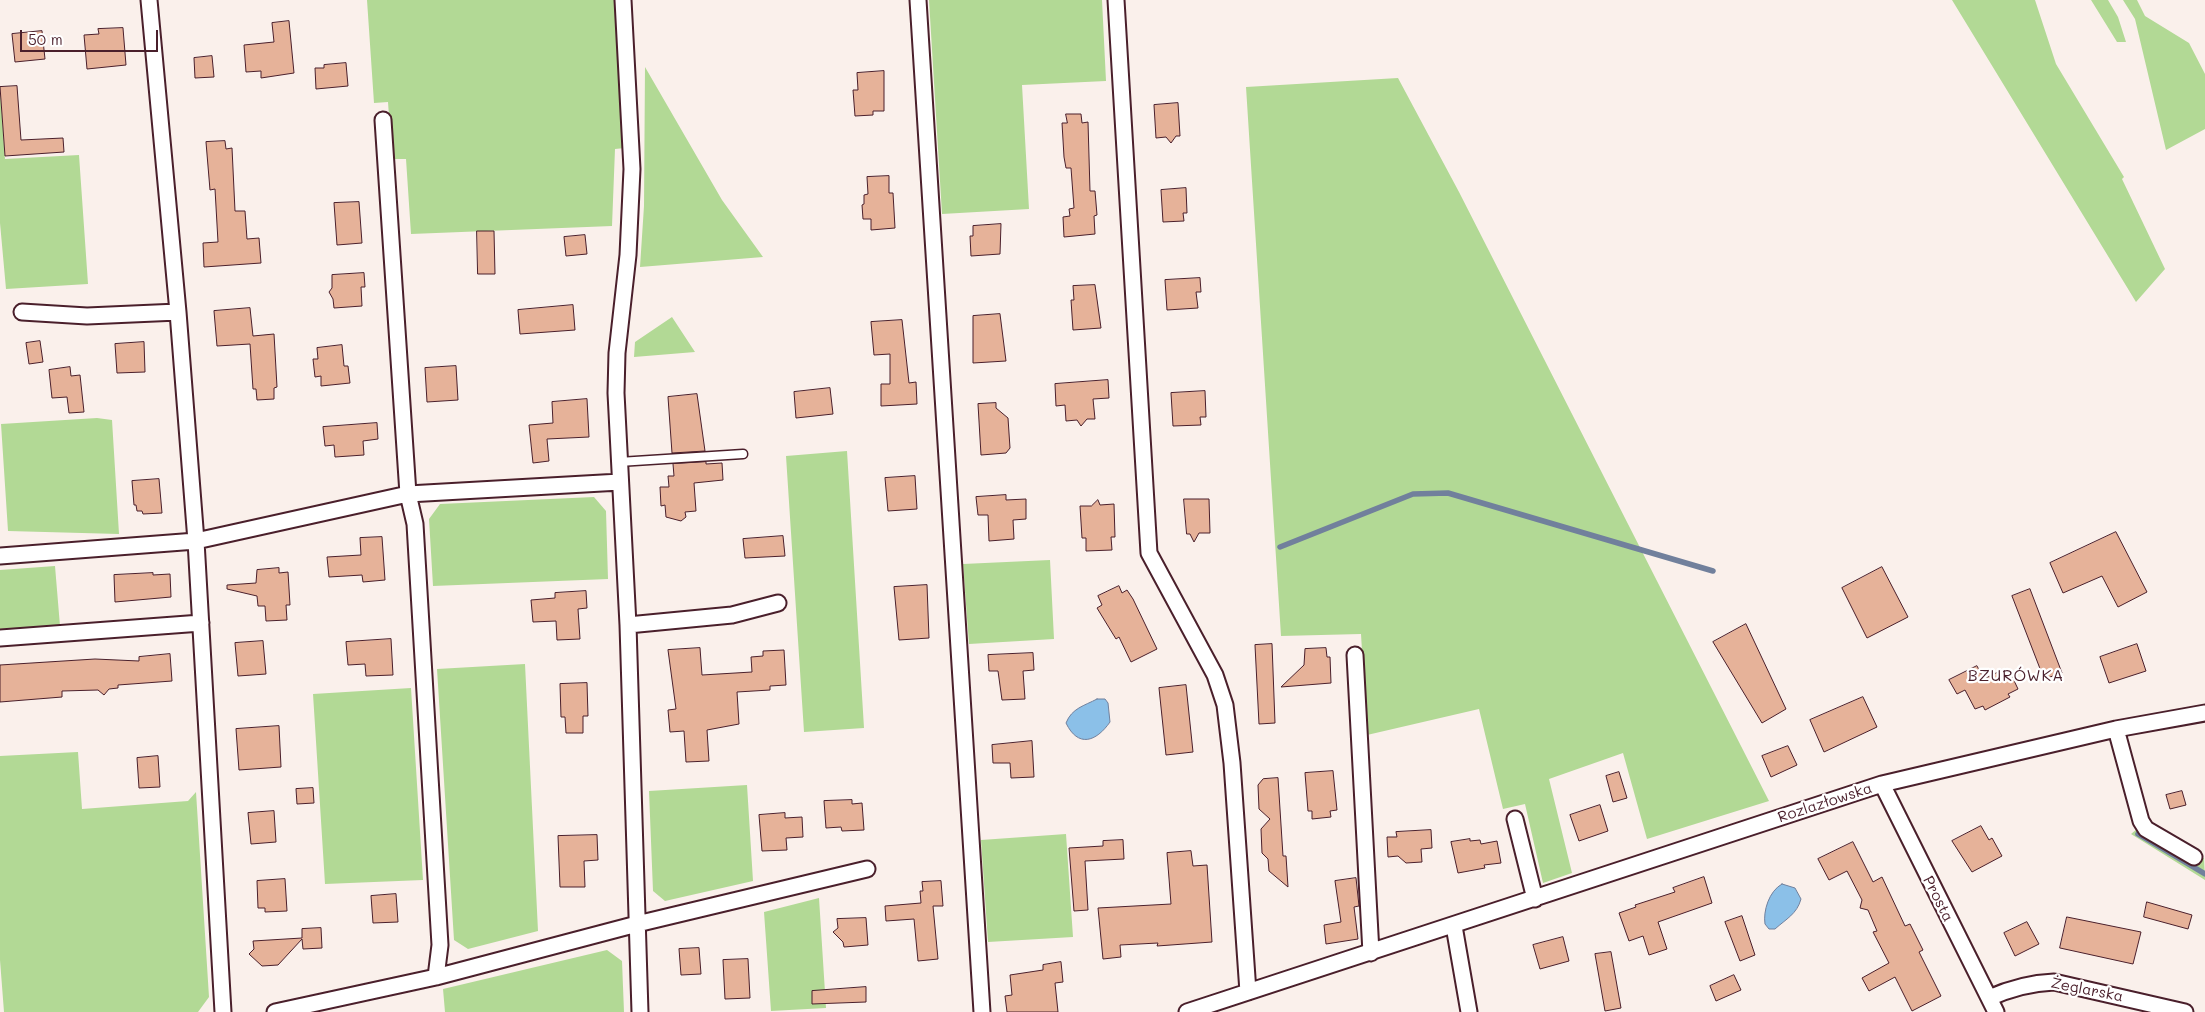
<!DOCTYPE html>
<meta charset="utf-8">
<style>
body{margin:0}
#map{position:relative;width:2205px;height:1012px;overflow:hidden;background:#faf0eb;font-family:Mali,sans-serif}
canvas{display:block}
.scale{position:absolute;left:20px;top:30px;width:138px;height:22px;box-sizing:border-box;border:2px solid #4a1f2b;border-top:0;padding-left:6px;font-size:15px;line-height:18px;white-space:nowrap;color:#4a1f2b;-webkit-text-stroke:4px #fff;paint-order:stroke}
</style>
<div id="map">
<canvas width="2205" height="1012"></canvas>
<div class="scale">50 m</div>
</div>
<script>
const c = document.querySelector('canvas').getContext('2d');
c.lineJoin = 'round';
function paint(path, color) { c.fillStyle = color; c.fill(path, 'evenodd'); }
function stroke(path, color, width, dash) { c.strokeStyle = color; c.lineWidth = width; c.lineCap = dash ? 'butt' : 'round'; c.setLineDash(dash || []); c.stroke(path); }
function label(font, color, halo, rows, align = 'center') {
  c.font = font + ' Mali,sans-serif'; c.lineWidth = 4.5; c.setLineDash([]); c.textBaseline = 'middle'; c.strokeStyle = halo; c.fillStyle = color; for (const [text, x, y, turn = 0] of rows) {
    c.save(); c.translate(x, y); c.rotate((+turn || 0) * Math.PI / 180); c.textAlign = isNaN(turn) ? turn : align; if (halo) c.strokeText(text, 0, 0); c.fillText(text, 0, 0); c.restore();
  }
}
const green = new Path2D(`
 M367,0H616L625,148L615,149L612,226L411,234L406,159H392L388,102L374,103Z
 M929,0H1102L1106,81L1022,85L1029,209L942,214Z
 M1952,0H2035L2056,64L2124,177L2122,179L2165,269L2136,302Z
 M2091,0H2108L2118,17L2126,42H2117Z
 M2123,0H2137L2145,16L2189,43L2205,74V129L2166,150L2135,19Z
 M645,67L722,200L763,257L640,267L644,206Z
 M1398,78L1459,192L1769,801L1647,839L1623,753L1549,779L1572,873L1543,883L1525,804L1503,809L1479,709L1367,735L1361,634L1281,636L1246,87Z
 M0,89L5,159L79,155L88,284L6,289L0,223Z
 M672,317L695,352L634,357L635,342Z
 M97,418L112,420L119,534L8,531L1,424Z
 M847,451L864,728L804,732L786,456Z
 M594,497L606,511L608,579L433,586L429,519L440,504Z
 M1050,560L1054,639L969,644L963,564Z
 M55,566L60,626L0,629V570Z
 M525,664L538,931L468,949L454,940L437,669Z
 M411,688L423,880L325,884L313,694Z
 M78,752L82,809L188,801L196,792L209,997L198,1012H4L0,960V756Z
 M747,785L753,881L665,901L653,891L649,791Z
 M2137,829L2187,859L2204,858L2205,880L2131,834Z
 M1066,834L1073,937L988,942L981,840Z
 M819,898L826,1008L771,1011L764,912Z
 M607,950L622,961L624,1012H445L443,989Z`);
const water = new Path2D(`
 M1097,699H1105L1108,703L1110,722C1096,742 1078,748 1066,723C1072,708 1084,706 1097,699Z
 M1782,884L1795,888L1801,899C1797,914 1786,919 1775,929H1769L1765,924C1763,911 1769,891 1782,884Z`);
const stream = new Path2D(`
 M1280,547L1413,494L1448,493L1713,571
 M2138,834L2205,874`);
const building = new Path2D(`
 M289,21L294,73L261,78V71L246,72L244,45L274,42L272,23Z
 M123,28L126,65L87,69L84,35L99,34L98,29Z
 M42,31L45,59L15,62L12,34Z
 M212,56L214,77L195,78L194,58Z
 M346,63L348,86L316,89L315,68H324V65Z
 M884,71V111H873V115L855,116L853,90H858L857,73Z
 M17,86L21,140L63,138L64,152L5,156L0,87Z
 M1178,103L1180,136H1176L1171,143L1166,137L1156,138L1154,105Z
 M1066,114H1081L1082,123L1088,122L1090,191H1095L1097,215L1094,216L1095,234L1064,237L1063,217L1070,216L1069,209L1074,208L1071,168H1066L1064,157L1062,123H1067Z
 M225,141L226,149L232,148L235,211H245L247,239L259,238L261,263L204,267L203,243L218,242L215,189L210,190L206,142Z
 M889,176V193H893L895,228L871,230V219H863L862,205L864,204V195L868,194L867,177Z
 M1186,188L1187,213H1183L1184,221L1163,222L1161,190Z
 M359,202L362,243L337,245L334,203Z
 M1001,224L1000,254L971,256L970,236H973V226Z
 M477,231H494L495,274H478Z
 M585,235L587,254L566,256L564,237Z
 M364,273L365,287H361L362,306L334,308L333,299L329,292L332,288V275Z
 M1200,278L1201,292H1196L1198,308L1167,310L1165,280Z
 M1095,285L1101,328L1073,330L1071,300H1074L1073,286Z
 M573,305L575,330L520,334L518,310Z
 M250,308L253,336L274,334L277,387L274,388V399L257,400L256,389H253L250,344L217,346L214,311Z
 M1000,314L1006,361L973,363V316Z
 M902,320L909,383L916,382L917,404L881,406V384H890V354L874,355L871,322Z
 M40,341L43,362L29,364L26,343Z
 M144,342L145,372L117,373L115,344Z
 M342,345L344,366H348L350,383L321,386V376L315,377L313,359H318L317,348Z
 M456,366L458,400L427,402L425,368Z
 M70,367L71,376L80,375L84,412L69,413L67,397L52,398L49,370Z
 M1108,380L1109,398L1093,399L1095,419H1087L1081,426L1077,420L1066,421L1065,405L1056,406L1055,384Z
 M830,388L833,414L796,418L794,392Z
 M1205,391L1206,417H1200L1201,425L1173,426L1171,393Z
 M697,394L705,451L672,453L668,397Z
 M587,399L589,437L547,439L549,461L533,463L529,425L553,423L552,402Z
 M996,403V408L1008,418L1010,448L1006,453L981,455L978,404Z
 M377,423L378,439L363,441L364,455L335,457L334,445L325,446L323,427Z
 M706,462V464L722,463L723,480L694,483L696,511L685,512L686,517L681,521L666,517L665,505L661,506L660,487H669L668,476H674L673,464Z
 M915,476L917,509L888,511L885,478Z
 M159,479L162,513L143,514L142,511H137L136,505H134L132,481Z
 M1006,495V500L1026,499V519L1013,520L1014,539L989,541L988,515H978L976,497Z
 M1184,499H1209L1210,533H1199L1194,542L1190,534H1187Z
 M1098,500L1100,505L1114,504L1115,537H1111L1112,550L1086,551V538H1082L1080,506H1091Z
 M2116,532L2147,592L2118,607L2102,576L2063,593L2050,563Z
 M783,536L785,556L745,558L743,539Z
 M382,537L385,580L363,582L362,575L329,577L327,557L361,555L360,538Z
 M1882,567L1908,617L1867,638L1842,588Z
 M279,568V573L288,572L290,605H286L287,620L266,621L265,606H258L257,596L227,589V585L256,583L257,570Z
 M153,573V575L170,574L171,597L115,602L114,575Z
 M927,585L929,638L899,640L894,587Z
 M1119,586L1122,593L1127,590L1133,599L1157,649L1131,662L1119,637L1116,639L1097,608L1102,605L1098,596Z
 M2030,589L2062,673L2044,679L2012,596Z
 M586,591L587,608L578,609L580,639L557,640L556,621L533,622L531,600L555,598V593Z
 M1746,624L1786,709L1762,723L1713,642Z
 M391,639L393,675L366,676L365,664L348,665L346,642Z
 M263,641L266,674L238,676L235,643Z
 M1272,644L1275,723L1259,724L1255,645Z
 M2137,644L2146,671L2109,683L2100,657Z
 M700,648L702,675L752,672L751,657L763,656V651L784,650L786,685L770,686V690L737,692L739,724L707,730L709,761L686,762L684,731L670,732L668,710L676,709L668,650Z
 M1326,648L1327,657H1330L1331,683L1281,687L1304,665L1305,649Z
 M1033,653L1034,670L1023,671L1025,699L1002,700L998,671H989L988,655Z
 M170,654L172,681L118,685V688L109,689L104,695L98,690L62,691V697L0,702V665L95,659L139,661V657Z
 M1977,666L1984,679L1998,672L1999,675L2009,670L2018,689L2008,694L2010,697L1985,710L1983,706L1975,709L1965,690L1957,694L1949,680Z
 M587,683L588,716H583V733H566L565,717H561L560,684Z
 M1186,685L1193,752L1166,755L1159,688Z
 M1863,697L1877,727L1824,752L1810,720Z
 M279,726L281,767L239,770L236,729Z
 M1032,741L1034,777L1011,778L1010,763H993L992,745Z
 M1788,746L1797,765L1771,777L1762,756Z
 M158,756L160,787L139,788L137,758Z
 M1333,771L1337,810L1330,811L1331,817L1312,819V811H1308L1305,773Z
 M1619,772L1627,798L1613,802L1606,776Z
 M1278,778L1283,856H1286L1288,887L1269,871L1268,859L1262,853L1261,829L1270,819L1259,809L1258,785L1263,779Z
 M313,788L314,803L297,804L296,789Z
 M2182,791L2186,805L2170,809L2166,795Z
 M852,800V804L862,803L864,830L842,831L841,827L826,828L824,801Z
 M1600,805L1608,831L1579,841L1570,815Z
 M274,811L276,842L251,844L248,813Z
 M785,813V818L802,817L803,837L786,838L787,850L762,851L759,815Z
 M1981,826L1989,840L1992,838L2002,856L1972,872L1952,841Z
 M1431,830L1432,848L1421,849L1422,862L1406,863L1398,856L1388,857L1387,837H1397L1396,832Z
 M597,835L598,860L584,861L585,887H560L558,836Z
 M1470,839V841L1480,840L1481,844L1497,841L1501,863L1484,865L1485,868L1458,873L1451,842Z
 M1123,840L1124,859L1085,861L1088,910L1074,911L1069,848L1103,846V841Z
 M1853,842L1873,882L1882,877L1905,926L1910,924L1923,950L1919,952L1941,996L1912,1011L1895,977L1869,991L1862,978L1889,963L1873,932L1877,931L1868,910L1860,908L1862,900L1847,871L1829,880L1818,859Z
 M1191,851L1193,866L1207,865L1212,942L1157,946L1158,943L1120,945L1121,957L1103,959L1098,908L1171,904L1167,853Z
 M1704,877L1712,903L1658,922L1667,949L1649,955L1643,936L1629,941L1619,913L1636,907L1635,905L1675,892L1673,888Z
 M1356,878L1359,906L1354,907L1358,939L1326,944L1324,925L1341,922L1335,881Z
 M285,879L287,911L265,912V908H258L257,881Z
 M941,881L943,906H933L938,959L918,961L914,919L886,921L885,906L921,903L920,891H923L922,882Z
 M396,894L398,922L373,923L371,896Z
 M2147,902L2192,915L2188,929L2144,917Z
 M1742,916L1755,955L1740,961L1725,922Z
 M2067,917L2141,932L2133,964L2060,948Z
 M866,918L868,945L844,947L843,942L833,932L838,928L837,919Z
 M2027,922L2039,944L2015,956L2004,933Z
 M321,928L322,948L303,949L302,939L278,965L262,966L249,954L254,949L253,941L302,938V929Z
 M1563,937L1569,961L1540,969L1533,945Z
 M699,948L701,974L681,975L679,949Z
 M1611,952L1621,1008L1605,1011L1595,954Z
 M748,959L750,998L725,999L723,960Z
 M1061,962L1063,982L1055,983L1058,1012H1007L1005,996L1012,995L1010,975L1043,970V965Z
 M1734,975L1741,990L1716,1001L1710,986Z
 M866,987V1002L812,1004V991Z`);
const service = new Path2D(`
 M619,462L743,454`);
const minor = new Path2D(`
 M149,0L178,312L196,541L408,494L620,482
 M623,0L632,169L628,255L617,353L616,393L628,625L640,1012
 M918,0L982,1012
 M1116,0L1149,553L1215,675L1225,705L1232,763L1248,992
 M383,120L408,494L415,524L440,945L436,977
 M22,312L87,316L178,312
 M0,556L196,541L223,1012
 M628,625L732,615L778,603
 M0,638L201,623
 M1355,655L1371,953
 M2116,729L2141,821L2146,829L2194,857
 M1882,784L1996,1012
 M1515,819L1535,899
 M1454,926L1469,1012
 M1989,998C2011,988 2030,983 2054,982L2185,1012
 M275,1012L436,977L637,924L867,869
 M1187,1012L1882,784L2116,729L2205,713`);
const streetNames = [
 ["Rozlazłowska",1825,803,-18],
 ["Prosta",1938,899,63],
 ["Żeglarska",2087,990,11]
];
const neighbourhoodNames = [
 ["BZURÓWKA",2016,676]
];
paint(green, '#b2d995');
paint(water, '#8bc0e8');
stroke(water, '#71809c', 1);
stroke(stream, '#71809c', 5.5);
paint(building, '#e6b299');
stroke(building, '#4a1f2b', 1);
stroke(service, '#4a1f2b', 11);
stroke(minor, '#4a1f2b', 19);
stroke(service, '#fff', 8);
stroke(minor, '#fff', 15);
label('15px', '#4a1f2b', '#fff', streetNames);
c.letterSpacing = '1px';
label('16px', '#4a1f2b', '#fff', neighbourhoodNames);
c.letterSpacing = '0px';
</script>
